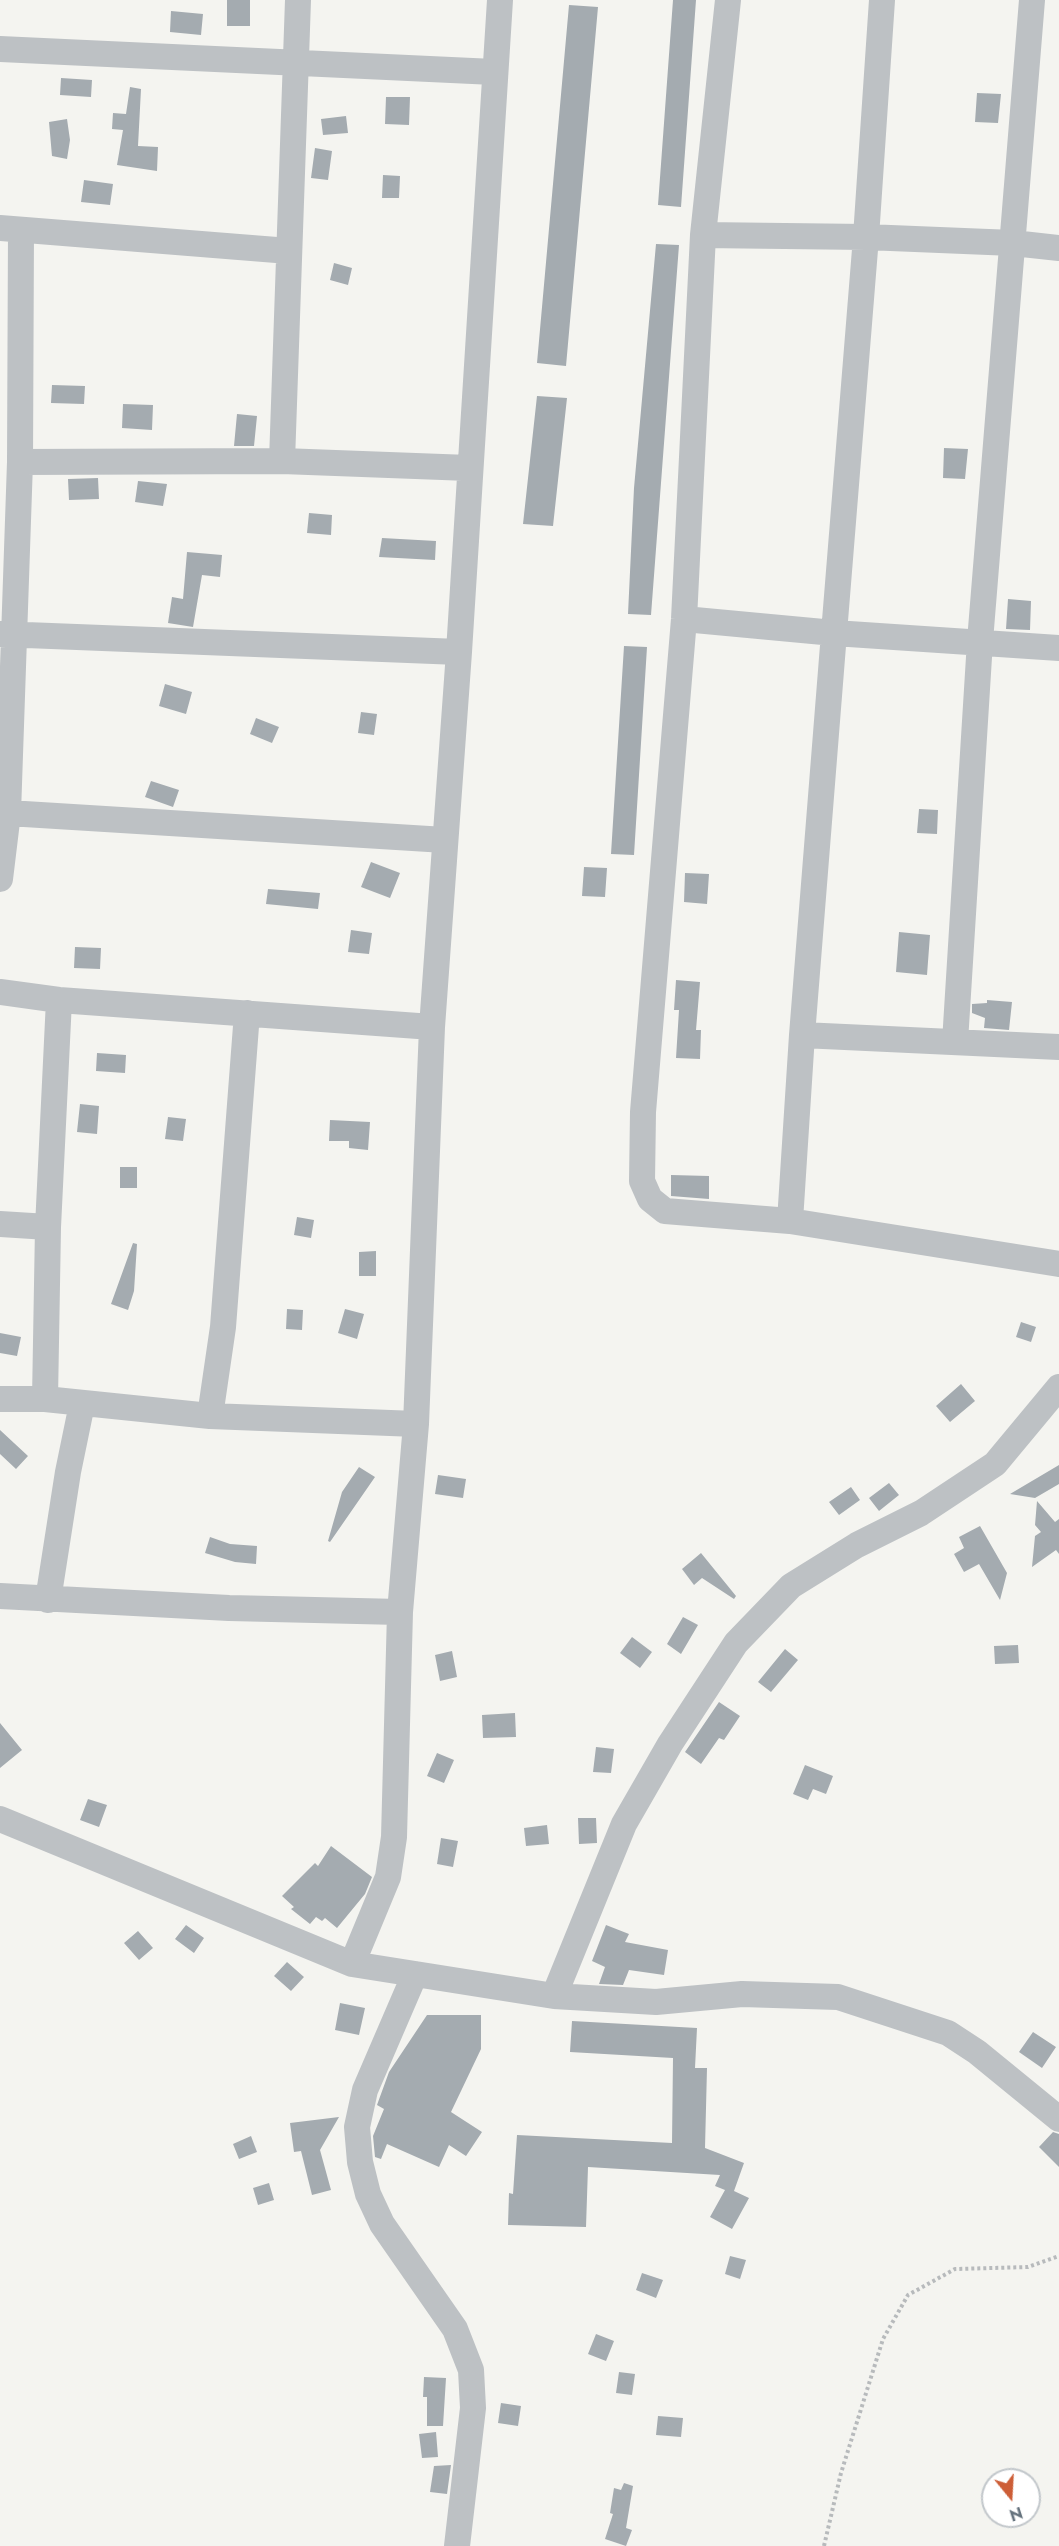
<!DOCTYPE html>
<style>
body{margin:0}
#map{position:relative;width:1059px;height:2546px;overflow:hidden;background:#f4f4f0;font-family:Jost,sans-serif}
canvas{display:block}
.north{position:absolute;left:981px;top:2468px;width:60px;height:60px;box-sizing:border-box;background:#fff;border:2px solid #c2c7cb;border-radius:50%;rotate:162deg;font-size:16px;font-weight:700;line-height:24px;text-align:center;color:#66737e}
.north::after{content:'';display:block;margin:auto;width:21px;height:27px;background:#cd5e37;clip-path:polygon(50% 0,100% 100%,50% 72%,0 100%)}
</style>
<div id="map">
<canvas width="1059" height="2546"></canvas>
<div class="north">N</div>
</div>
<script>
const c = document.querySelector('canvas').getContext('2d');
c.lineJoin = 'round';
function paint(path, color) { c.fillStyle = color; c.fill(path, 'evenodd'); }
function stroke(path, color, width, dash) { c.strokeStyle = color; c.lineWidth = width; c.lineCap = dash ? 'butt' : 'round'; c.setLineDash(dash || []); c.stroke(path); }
const building = new Path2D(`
 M227,0H250V26H227Z
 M673,0H696L681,207L658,205Z
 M569,5L598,7L566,366L537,363Z
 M171,11L203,14L201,35L170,32Z
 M61,78L92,80L91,97L60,95Z
 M130,87L141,89L138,146L158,147L157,171L117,165L123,130L112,129L113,113L126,114Z
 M977,93L1001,94L998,123L975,122Z
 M386,97H410L409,125L385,124Z
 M346,116L348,133L323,135L321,119Z
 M67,119L70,140L67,159L52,156L49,122Z
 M315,148L332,151L328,180L311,178Z
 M383,175L400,176L399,198H382Z
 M84,180L113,184L110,205L81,202Z
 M656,244L679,245L651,615L628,614L634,488Z
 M334,263L352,268L348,285L330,280Z
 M52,385L85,386L84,404L51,403Z
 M537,396L567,398L553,526L523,524Z
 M123,404L153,405L152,430L122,428Z
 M237,414L257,416L254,446H234Z
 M944,448L968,449L965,479L943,478Z
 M98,478L99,499L69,500L68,479Z
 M138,481L167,484L163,506L135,502Z
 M309,513L332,515L331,535L307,533Z
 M382,538L436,541L435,560L379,557Z
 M187,552L222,555L220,577L202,575L193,627L168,623L172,597L183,599Z
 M1008,599L1031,601L1030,630L1006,629Z
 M624,646L647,647L634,855L611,854Z
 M165,684L192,692L186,714L159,706Z
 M361,712L377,714L374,735L358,733Z
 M256,718L279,727L272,743L250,734Z
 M151,781L179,790L173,807L145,797Z
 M919,809L938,810L937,834L917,833Z
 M371,862L400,873L390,898L361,887Z
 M584,867L607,868L605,897L582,896Z
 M685,873L709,874L707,904L684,902Z
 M268,889L320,893L318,909L266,904Z
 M351,930L372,933L369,954L348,952Z
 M899,932L930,935L927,975L896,972Z
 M75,947L101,948L100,969L74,968Z
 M676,980L700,982L696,1030H701L700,1059L676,1058L679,1010H674Z
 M987,1000L1012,1002L1009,1030L984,1028L985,1018L972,1013V1004L987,1003Z
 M97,1053L126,1055L125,1073L96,1071Z
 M80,1104L99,1106L97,1134L77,1132Z
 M168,1117L186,1119L183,1141L165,1139Z
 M330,1120L370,1122L368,1150L349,1148V1141H329Z
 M120,1167H137V1188H120Z
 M671,1175L709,1176V1199L671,1196Z
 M297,1217L314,1220L311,1238L294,1235Z
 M133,1243L137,1244L134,1291L128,1310L111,1304Z
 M376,1251V1276H359V1252Z
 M287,1309L303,1310L302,1330L286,1329Z
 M345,1309L364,1314L357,1339L338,1333Z
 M1021,1322L1036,1327L1031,1342L1016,1337Z
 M0,1333L21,1337L17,1356L0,1353Z
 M961,1384L975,1401L950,1422L936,1406Z
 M0,1430L28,1456L16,1469L0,1454Z
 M1059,1465V1484L1035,1498L1010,1494Z
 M359,1467L375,1477L330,1542L328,1541L342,1492Z
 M438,1475L466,1479L463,1498L435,1494Z
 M889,1483L899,1495L879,1511L869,1498Z
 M851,1487L860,1500L839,1515L829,1502Z
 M1037,1501L1055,1522L1059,1519V1554L1056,1550L1032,1567L1035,1536L1041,1532L1035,1525Z
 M980,1526L1007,1573L1000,1600L979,1564L964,1572L954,1554L964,1548L959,1537Z
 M210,1537L230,1544L257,1546L256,1564L235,1562L205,1553Z
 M701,1553L736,1596L734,1599L702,1578L694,1585L682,1569Z
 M683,1617L698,1625L681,1654L667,1644Z
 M632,1637L652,1652L640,1668L620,1653Z
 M1018,1645L1019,1663L995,1664L994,1646Z
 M785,1649L798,1660L771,1692L758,1682Z
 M452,1651L457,1677L440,1681L435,1655Z
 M719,1702L740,1716L724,1740L719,1738L701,1764L685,1752Z
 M515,1713L516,1737L483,1738L482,1715Z
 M0,1723L22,1750L0,1768Z
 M596,1747L614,1749L611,1773L593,1772Z
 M437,1753L454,1760L444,1783L427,1776Z
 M805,1765L833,1776L826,1794L813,1789L808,1800L793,1794Z
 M88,1799L107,1805L99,1827L80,1820Z
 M578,1818H596L597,1843L579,1844Z
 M547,1825L549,1844L526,1846L524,1828Z
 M441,1838L458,1841L453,1867L437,1864Z
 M331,1846L372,1877L365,1894L337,1928L325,1918L322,1921L316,1917L310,1924L291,1909L294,1907L282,1896L315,1863L318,1866Z
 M186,1925L204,1938L194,1953L175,1939Z
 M606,1925L629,1934L625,1942L668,1950L664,1975L629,1970L623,1985L599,1984L605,1967L592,1961Z
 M138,1931L153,1948L139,1960L124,1943Z
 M287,1962L304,1977L291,1991L274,1976Z
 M340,2003L365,2008L359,2035L335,2030Z
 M427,2015H481V2049L451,2112L482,2132L466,2156L449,2145L439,2167L387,2144L381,2159L375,2157L373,2136L384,2109L377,2105L389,2072Z
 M572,2021L697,2028L695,2068H707L705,2148L744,2163L734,2191L749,2198L732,2229L710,2217L725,2190L715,2186L720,2175L588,2167L586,2227L508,2225L509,2193L513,2194L517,2135L672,2143L673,2058L570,2052Z
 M1033,2032L1056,2047L1042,2068L1019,2052Z
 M339,2117L320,2150L331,2190L312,2195L301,2151L294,2152L290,2123Z
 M1053,2132L1059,2134V2167L1039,2147Z
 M251,2136L257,2152L239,2159L233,2144Z
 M269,2183L274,2200L258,2205L253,2188Z
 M730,2256L746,2260L740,2279L725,2274Z
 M642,2273L663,2280L656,2298L636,2290Z
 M596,2334L614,2341L606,2361L588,2354Z
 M619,2372L635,2374L632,2395L616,2393Z
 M424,2377L446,2378L443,2426H427V2397H423Z
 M501,2403L521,2406L518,2426L498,2423Z
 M658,2416L683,2418L681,2437L656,2435Z
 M436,2432L438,2457L422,2458L419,2434Z
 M451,2465L447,2494L430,2492L434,2466Z
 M624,2483L633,2486L626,2528L632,2530L626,2546L605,2539L613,2514L610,2513L614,2488L621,2490Z`);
const path = new Path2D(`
 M824,2546L841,2473L883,2339L908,2295L955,2269L1028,2267L1059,2256`);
const street = new Path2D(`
 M728,0L703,235L684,619L643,1112L642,1181L650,1199L665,1211L790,1221L1059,1264
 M0,49L494,72
 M0,228L289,251
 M703,235L866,237L882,0
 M1059,248L1013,243L866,237L834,633L1059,648
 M282,461L298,0
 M20,462L282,461L469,468
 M684,619L834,633L802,1035L1059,1047
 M0,634L459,652
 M8,813L445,840
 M0,879L8,813L20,462L21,230
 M0,992L59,1000L432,1027
 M955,1042L980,641L1032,0
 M790,1221L802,1035
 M0,1224L48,1227
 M0,1399H45L210,1416L223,1327L247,1013
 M45,1399L48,1227L59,1000
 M210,1416L416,1424
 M0,1596L229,1608L400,1612
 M48,1600L68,1472L82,1404
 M0,1819L352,1964L554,1996L656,2002L742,1994L838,1997L948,2033L977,2052L1059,2119
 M352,1964L388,1877L394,1837L400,1612L416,1424L432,1027L459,652L500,0
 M415,1974L365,2090L357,2127L360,2162L368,2194L382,2224L455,2329L471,2370L473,2408L457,2546
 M554,1996L624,1824L670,1744L736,1643L791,1586L857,1545L921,1513L995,1464L1059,1387`);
paint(building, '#a4abb0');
stroke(path, '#b7babc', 4, [3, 3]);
stroke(street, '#bdc1c4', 26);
</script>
